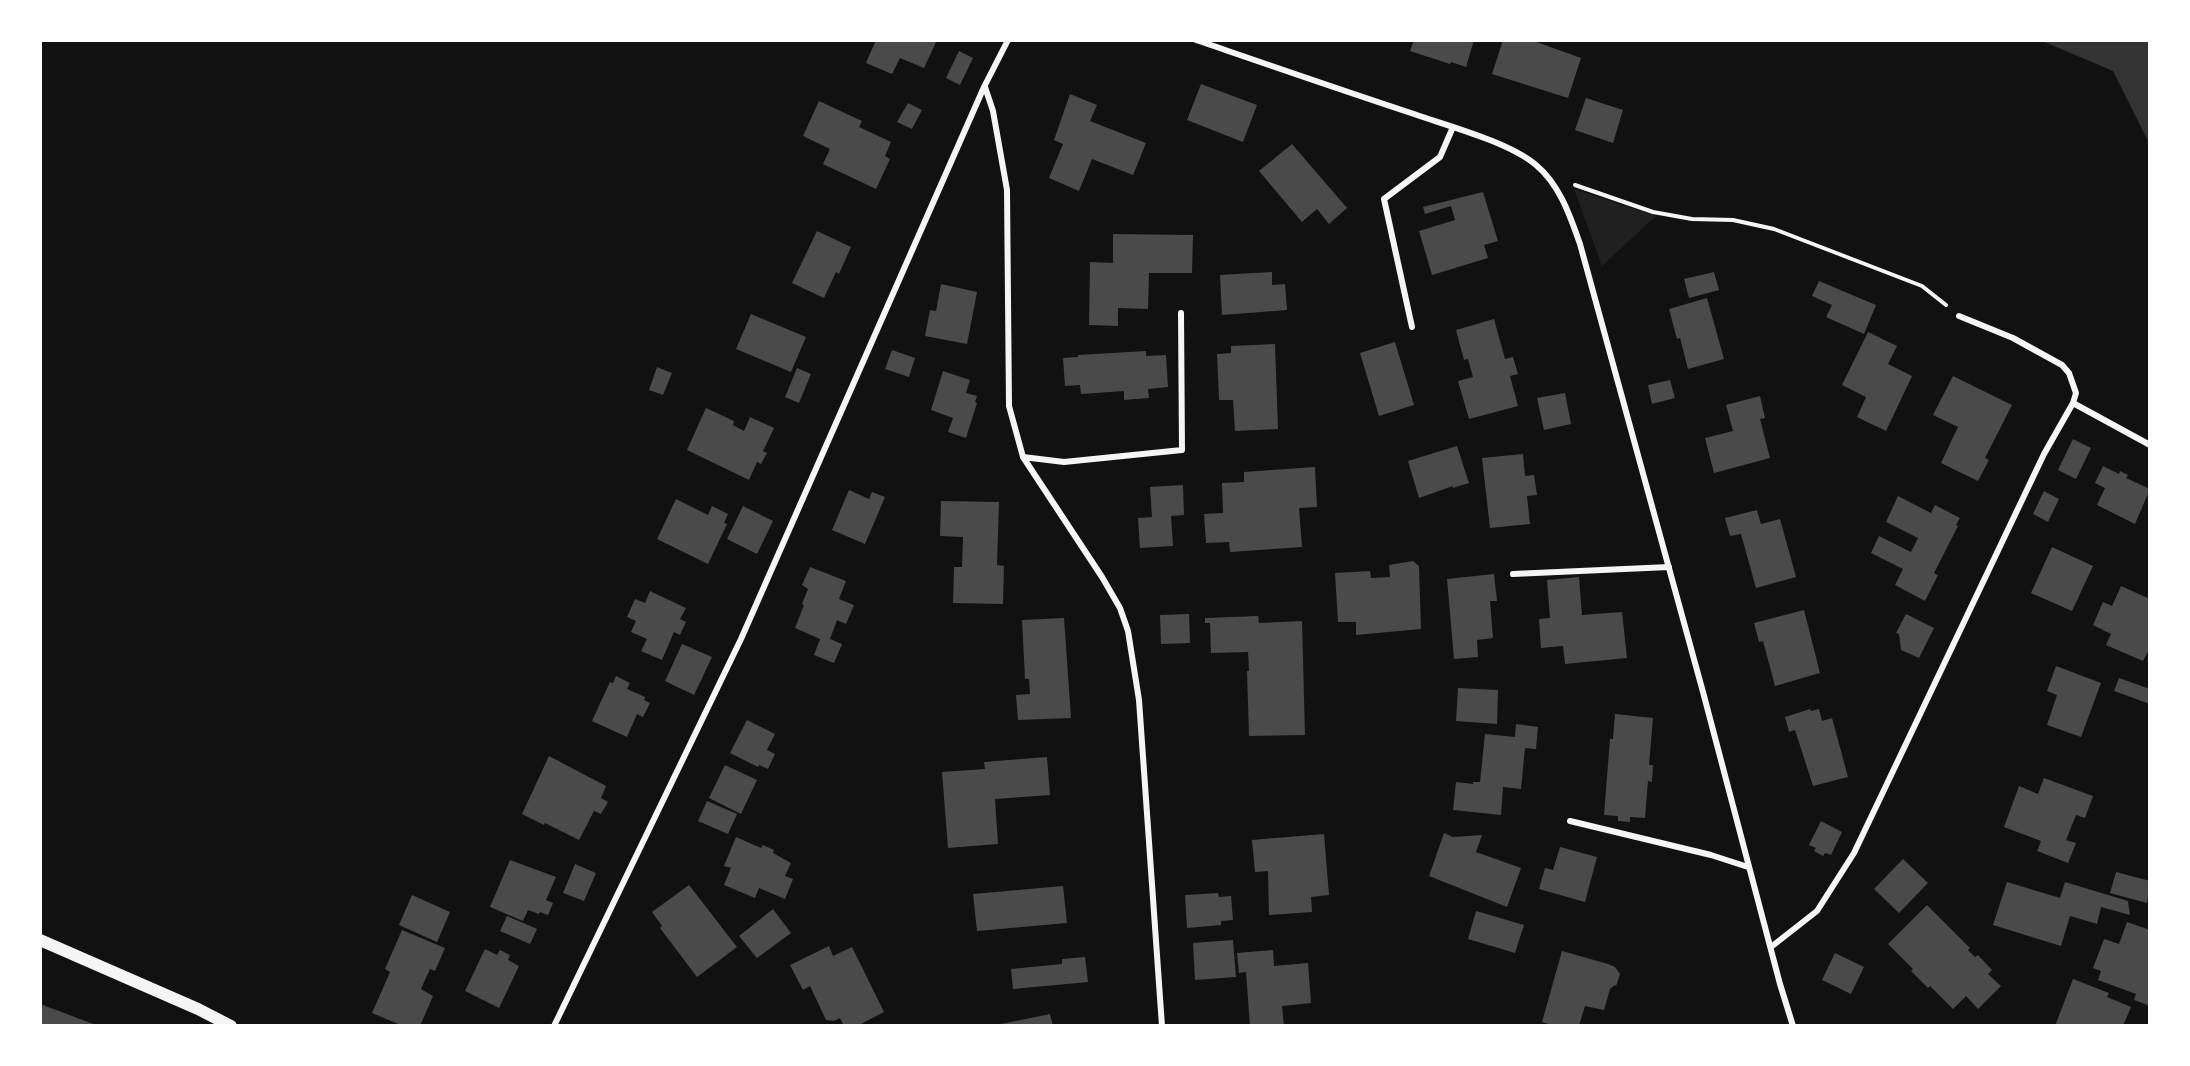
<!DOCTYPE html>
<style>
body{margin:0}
#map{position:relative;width:2190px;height:1066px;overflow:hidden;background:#111;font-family:Helvetica,sans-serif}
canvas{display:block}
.frame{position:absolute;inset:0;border:42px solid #fff;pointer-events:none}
</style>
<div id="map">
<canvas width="2190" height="1066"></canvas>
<div class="frame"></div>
</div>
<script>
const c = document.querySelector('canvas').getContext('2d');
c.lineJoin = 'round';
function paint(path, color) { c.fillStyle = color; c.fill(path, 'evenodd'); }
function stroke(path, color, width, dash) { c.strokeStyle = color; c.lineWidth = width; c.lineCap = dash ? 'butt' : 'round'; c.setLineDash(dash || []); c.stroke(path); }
const green = new Path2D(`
 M1574,189L1656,216L1602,266Z`);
const water = new Path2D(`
 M2042,41H2149V143L2113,71Z`);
const building = new Path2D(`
 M876,40H937L924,68L900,58L892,74L866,63Z
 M1414,40H1474L1466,67L1451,62L1450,64L1410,51Z
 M1503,40H1531L1581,58L1568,98L1492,74Z
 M959,51L973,58L960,85L946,78Z
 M1201,84L1257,105L1243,142L1187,120Z
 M1070,94L1097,105L1090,121L1146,143L1133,175L1092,159L1079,191L1049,178L1063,144L1054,140Z
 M1586,98L1623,110L1613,143L1575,130Z
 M819,101L862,121L859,127L891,142L885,156L890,159L876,189L823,164L830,149L803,136Z
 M908,103L922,110L912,129L897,122Z
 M1292,144L1347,208L1329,224L1317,209L1302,222L1259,171Z
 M1483,192L1498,241L1484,245L1488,258L1432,275L1419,231L1455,220L1451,206L1425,214L1423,207Z
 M817,231L851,247L839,274L836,272L824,298L792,283Z
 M1113,234L1193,235L1192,273H1149L1148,309L1118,308V326L1089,325L1090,262L1113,263Z
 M1272,272V285L1285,284L1287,310L1222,315L1220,275Z
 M1714,272L1719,290L1689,298L1684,279Z
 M1819,281L1876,305L1864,334L1826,317L1832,305L1812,296Z
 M941,284L977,292L967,344L925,336L930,310L936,311Z
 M1707,298L1724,359L1688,369L1680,338L1677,339L1669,309Z
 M751,314L806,337L791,372L736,349Z
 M1494,319L1505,359L1513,357L1518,374L1510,376L1518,406L1469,419L1458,381L1473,377L1468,359L1464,360L1456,330Z
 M1868,332L1897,346L1888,364L1912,376L1886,431L1857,417L1866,397L1842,385Z
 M1395,342L1414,405L1379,416L1360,353Z
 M1275,344L1278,429L1235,431L1233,400H1219L1217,354L1231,353V346Z
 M892,350L915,358L909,377L885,369Z
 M1146,351V356L1166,355L1168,387L1148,389L1149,398L1124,400V391L1081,394L1080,385L1065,386L1063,358L1078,357V355Z
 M657,367L672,373L663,395L649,390Z
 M797,368L811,374L799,403L785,397Z
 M943,371L970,380L966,393L977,396L975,402L977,403L966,438L948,432L953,418L931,410Z
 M1953,376L2012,405L1985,458L1989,460L1978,481L1941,463L1958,427L1933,415Z
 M1670,380L1675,398L1652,404L1648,385Z
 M1565,393L1571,424L1544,430L1537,398Z
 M1760,396L1765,418L1760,419L1770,458L1714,473L1705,438L1733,431L1726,405Z
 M706,408L734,421L733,425L744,431L750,417L774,428L763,451L767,453L761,464L757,462L749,480L687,450Z
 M2073,439L2091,448L2076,479L2058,470Z
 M1457,446L1469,483L1453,488V486L1419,498L1408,461Z
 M1523,454L1525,476L1534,475L1537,495L1527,496L1530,524L1490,528L1482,458Z
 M2103,466L2119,474L2120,471L2128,475L2126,478L2150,489L2135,524L2097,505L2105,488L2095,483Z
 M1315,467L1317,507L1299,508L1302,547L1230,552L1229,542L1206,543L1204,514L1223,513L1222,483L1244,482V472Z
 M1183,485L1184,515L1171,516L1173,546L1140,548L1138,518L1152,517L1150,487Z
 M849,490L869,499L872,492L885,497L865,544L832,530Z
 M2044,491L2059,499L2048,522L2033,514Z
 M1898,496L1931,513L1935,505L1960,518L1956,525L1958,526L1934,573L1938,575L1925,601L1895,585L1903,569L1871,553L1879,536L1911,552L1918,538L1886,522Z
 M676,499L708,515L712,506L728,514L724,523L727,524L708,564L657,539Z
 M941,501L999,502L997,565L1004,566L1003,604L953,603L954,567H962L963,537L940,536Z
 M743,506L773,521L757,554L727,539Z
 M1757,510L1761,524L1780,519L1796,577L1756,588L1741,534L1730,536L1725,518Z
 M2052,547L2093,566L2072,611L2031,593Z
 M1413,561L1419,566L1421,629L1356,635V622H1338L1335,573L1370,571L1371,578L1390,577L1389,565Z
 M810,567L846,581L839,599L854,605L846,624L837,620L830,639L842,644L834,663L814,655L820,639L795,628L804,605L802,604L808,589L802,585Z
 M1494,574L1497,601H1490L1493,638L1477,640L1478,657L1454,659L1447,579Z
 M1579,577L1582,615L1622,612L1627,658L1565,664L1563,646L1541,648L1539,619L1550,618L1547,580Z
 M2121,586L2150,599V648L2143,661L2106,645L2111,634L2093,625L2103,602L2112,606Z
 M650,591L686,608L680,619L686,622L680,635L674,632L662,660L641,651L647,639L631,632L636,621L627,617L635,599L645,603Z
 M1804,610L1820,673L1775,686L1763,641L1759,642L1754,623Z
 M1189,614L1190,643L1161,644L1160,615Z
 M1906,614L1934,628L1919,658L1901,650L1899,634L1896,633Z
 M1258,616L1259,623L1302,621L1305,735L1249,736L1247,671H1249L1248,652L1211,653L1210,623H1205V618Z
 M1064,618L1071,718L1018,720L1016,695L1030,694L1029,679H1025L1022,620Z
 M682,644L712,657L694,695L665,681Z
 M2056,666L2101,683L2081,737L2047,725L2057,695L2047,691Z
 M616,676L630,683L627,689L645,697L644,700L650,703L643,717L637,714L627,737L592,721L610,682L613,683Z
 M2119,678L2150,689V704L2114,691Z
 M1458,688L1498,690L1497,724L1456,721Z
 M1810,709L1811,711L1819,709L1822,721L1832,718L1848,777L1813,786L1795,730L1789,732L1785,717Z
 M1615,714L1653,718L1649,765H1653L1652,782L1648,781L1645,818L1630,817V822L1618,821V816L1604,815L1610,739H1613Z
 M747,720L775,734L767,750L775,754L768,769L759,765L758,767L730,753Z
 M1516,724L1538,727L1536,749L1525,748L1521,789L1503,787L1501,815L1453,810L1456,782L1473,784V782H1480L1485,734L1515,737Z
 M549,756L606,786L601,798L608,802L601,814L594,811L579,840L545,823L544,825L522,814Z
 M1047,757L1050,795L995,799L998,844L948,848L942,772L985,769L984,762Z
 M725,765L757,780L741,814L709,798Z
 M2044,778L2093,796L2085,818L2076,815L2066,840L2076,843L2068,863L2037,851L2041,841L2004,827L2019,786L2038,794Z
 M707,801L737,814L728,834L698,821Z
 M1821,821L1842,832L1831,855L1825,853L1823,856L1814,851L1816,848L1809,845Z
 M1444,833L1453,837L1482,835L1476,852L1521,868L1507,907L1429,876Z
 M1324,834L1329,895L1311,897L1312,912L1269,915L1268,871L1255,872L1252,840Z
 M736,837L761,848L763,845L774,850L773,853L791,863L785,876L793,879L785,899L759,888L755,898L724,885L731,868L724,866Z
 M1560,847L1597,857L1585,902L1539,889L1545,868L1553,870Z
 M1903,859L1928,883L1899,913L1874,889Z
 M510,860L556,877L546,900L553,903L548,915L540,912L539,914L528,910L523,921L490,907Z
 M575,864L596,873L584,901L563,893Z
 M2116,872L2150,881L2147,903L2110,893Z
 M2007,882L2060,898L2065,882L2128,901L2130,915L2101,907L2097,924L2070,916L2061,946L1993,925Z
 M689,885L737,947L697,977L660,928L662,926L652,912Z
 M1063,886L1067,923L977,931L973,894Z
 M1218,893L1219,897L1231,896L1233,920L1221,921V925L1187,928L1185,895Z
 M412,895L450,912L437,942L399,925Z
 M1927,905L1970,948L1968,950L1975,957L1978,955L1992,970L1988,974L2001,986L1978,1009L1966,996L1953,1009L1930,986L1928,988L1911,971L1913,969L1888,944Z
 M773,909L791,933L757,958L739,936Z
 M1476,911L1524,925L1515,953L1468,939Z
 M507,916L537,929L530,944L500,931Z
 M2127,922L2150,930V1006L2134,1000L2136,994L2098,980L2101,971L2093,968L2104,939L2119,944Z
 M402,930L445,948L435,971L430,969L421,989L433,996L420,1026H403L372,1013L390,972L385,969Z
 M1233,940L1236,977L1195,980L1193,943Z
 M829,946L833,956L852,947L884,1012L857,1026H844L840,1018L834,1021L826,1020L810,986L803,990L790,965Z
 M485,949L497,955L500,950L510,955L508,960L519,966L499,1008L465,991Z
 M1273,950L1274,966L1308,963L1311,1003L1282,1006L1284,1026H1250L1246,972L1239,973L1237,953Z
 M1562,951L1608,964L1615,967L1620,974L1616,986L1615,985L1610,989L1604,1010L1585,1006L1579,1026H1555L1542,1022Z
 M1835,953L1864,967L1851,994L1822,980Z
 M1085,957L1088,982L1013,989L1011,969L1062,964V959Z
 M2073,979L2109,993L2107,997L2131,1007L2123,1026H2055Z
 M40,1004L96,1025V1026H40Z
 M1050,1014L1053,1026H1001V1024Z`);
const path = new Path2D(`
 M1575,185L1653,212L1692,219L1733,220L1774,229L1922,286L1946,305`);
const minor = new Path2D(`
 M1196,40C1269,65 1341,90 1414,114C1448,126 1509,142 1536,165C1560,185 1570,216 1580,244L1703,692L1780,984L1793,1026
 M985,87L993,111L1007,190L1009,406L1023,457L1102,577L1120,608L1128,631L1139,700L1162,1026
 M1412,327L1384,199L1440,157L1453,127
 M2073,403L2150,445
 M1023,457L1064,462L1182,450L1181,313
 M1513,574L1669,567
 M1570,821L1711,855L1748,867
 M1771,947L1817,911L1854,853L2044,454L2073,403L2076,393L2069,373L2062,365L2013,338L1959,316
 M554,1026L741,639L984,87L1008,40`);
const secondary = new Path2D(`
 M40,940L198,1009L231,1026`);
paint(green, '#202020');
paint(water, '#333');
paint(building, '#4a4a4a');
stroke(path, '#f5f5f5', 4);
stroke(minor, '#f5f5f5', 6);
stroke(secondary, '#f5f5f5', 12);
</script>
